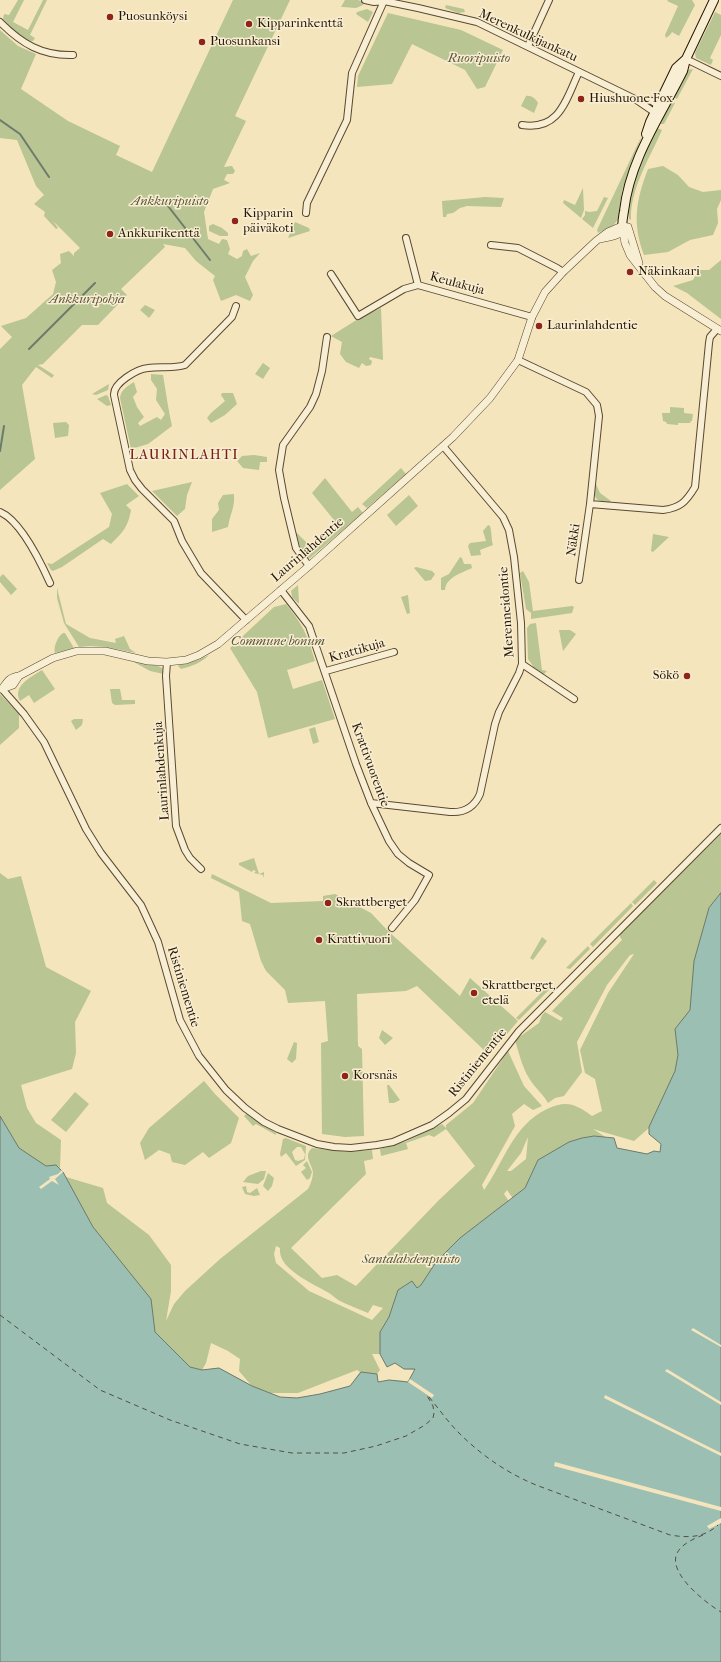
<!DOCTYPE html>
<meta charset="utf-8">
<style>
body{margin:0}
canvas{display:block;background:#f4e5bc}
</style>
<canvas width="721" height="1662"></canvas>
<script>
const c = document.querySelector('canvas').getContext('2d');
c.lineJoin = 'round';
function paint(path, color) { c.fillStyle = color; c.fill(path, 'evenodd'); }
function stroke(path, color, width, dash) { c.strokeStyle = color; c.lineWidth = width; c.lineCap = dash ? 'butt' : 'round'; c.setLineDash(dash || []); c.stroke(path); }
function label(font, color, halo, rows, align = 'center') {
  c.font = font + ' "IM FELL French Canon",serif'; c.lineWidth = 3; c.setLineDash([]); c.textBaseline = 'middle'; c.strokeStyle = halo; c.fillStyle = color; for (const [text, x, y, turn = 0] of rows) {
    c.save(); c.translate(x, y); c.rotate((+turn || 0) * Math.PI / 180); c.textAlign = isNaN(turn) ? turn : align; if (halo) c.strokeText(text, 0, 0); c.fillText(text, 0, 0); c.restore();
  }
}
const green = new Path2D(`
 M18,0H24L13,22L28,30L43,0H47L30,35L35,38L33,41C22,41 10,27 3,19L4,14L9,15Z
 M233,0H290L235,116L246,121L224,167L232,166L235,171L233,174H227L224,180L230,183L213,189L204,212L208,239L219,244L222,239L227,240L230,249L228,254L237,259L242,256L243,251L247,249L251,256L260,253L253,261L245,277L253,295L250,301L236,295L221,301L213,280L215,276L196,261L185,248L163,244L165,247L121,289L127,295L98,325H82L43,364L38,365L54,375L52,378L36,367L22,385L35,459L0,490V349L12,337L1,326L26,318L53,294L56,282L52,270L61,263L60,254L69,251L74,256V253L80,248L53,221L58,228L56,229L44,216L45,212L34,204L44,195L36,186L17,140L0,138V30L18,46L36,54L21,89L68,121L120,146L116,155L152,172Z
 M345,0H358L363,2V5L356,8L343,7H341Z
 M668,0H692L695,5L679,36L672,32L670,35L666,38L665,35L678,6L667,1Z
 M446,5L464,9L465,12L458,13L445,8Z
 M367,9L373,12L368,22L356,14L357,12Z
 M715,12L721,15V35L710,58L713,60L711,65L696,58L695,53Z
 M388,13L461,30L503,50L485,87L477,89L465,70L412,44L392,84L357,87L358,76Z
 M693,69L677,99L673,97L687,70Z
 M526,96C531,95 536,99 538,103L534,113L521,106Z
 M672,101L675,103L664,124H660Z
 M657,128L662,130C650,158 630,188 631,220L629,219C625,186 645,157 657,128Z
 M642,135L622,191L618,219L614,225L598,233L597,230Z
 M663,166L678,175L689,187L703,192L721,190V200L717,209L718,223L713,235L690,240L668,252L644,255C632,223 636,200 648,169Z
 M583,188L584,210L581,218L563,203L564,200L575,205Z
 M485,197L504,198L501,207L467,206L460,208L453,213L447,214L446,217H443L442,201Z
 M604,197L608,198L593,228L582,219L585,215V211L589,212L597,211Z
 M295,222L309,228L310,231L288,238Z
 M213,224L222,228L228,233V236H220L209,231V226Z
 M721,260V319L687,293L673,286L693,280L698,270H709Z
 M145,305L155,310L149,318L140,310Z
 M381,308L383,360L370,357L369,359L372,361L371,365L366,366L362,363L359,368L346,362L340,354L342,342L331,336L358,319Z
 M263,363L270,368L263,379L255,374Z
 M151,374L163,375C166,392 168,409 172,426L148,444L131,449L120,398C121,390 126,387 134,382L137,392L133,397L137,407L144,417L138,423L140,426L157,417L161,420L165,414L156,400L157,389L151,380Z
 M109,384L108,390L96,395L92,394Z
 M222,393H233L237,404L225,415L211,423L207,418L211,413L225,401L221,395Z
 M106,395L108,396L111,405L107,406L97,399Z
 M670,407L684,408V413L693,414L692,421H691L690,423H678V425L667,424L666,422L663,421L662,413H670Z
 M66,422L69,425L68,436L55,438L53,423Z
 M254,455L267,457V462H260L259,470L243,468L237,461L242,456Z
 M401,468L406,474L367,508L362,504Z
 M325,478L352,512L358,507L363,513L310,558L306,559L301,551L296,532L311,547L338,525L312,493Z
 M192,482L187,495L185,509L177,516L152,491Z
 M127,484L139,496L126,505L131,510C128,527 123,532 111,544L103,539L62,567L53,571L51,570L47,563L52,564L109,527L112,514L100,493Z
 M596,484L600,493L611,501L610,502C595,501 594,500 595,485Z
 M234,494C235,508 230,514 228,527L212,532V519L219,510L218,503L223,495Z
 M409,495L418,506L396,526L387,515Z
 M488,525L490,526C492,533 491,538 493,545L480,550L481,555L471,556L468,546L470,543L486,541L483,531Z
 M653,534L669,537L653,552L651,551Z
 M460,557L462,558L464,564H471L472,568C462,573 446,577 445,590H441V578L449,574Z
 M416,567L432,571L435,574L431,580L425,581L414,568Z
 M523,571L529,582L533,611L572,606L574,607L572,613L531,619V613L526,609L520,573Z
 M3,574L17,589L11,595L0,582V577Z
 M298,585L299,603H298L292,597L291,591Z
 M57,588L66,624L90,638L116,643L115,639L124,636L130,649L136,653L105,647L90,646L79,647L64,623L57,598Z
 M408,595L410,613L407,614L401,597Z
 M286,604C303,625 308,636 315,661L287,670L293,689L322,680L335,719L268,738L257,692L230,648L274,607Z
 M536,623L542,670L547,671L544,674L542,675L533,668V666L528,659L527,628L530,624Z
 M559,630H570L576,634L563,651Z
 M63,633H65L74,648L55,653C53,647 58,636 63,633Z
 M209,655C203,662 190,667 181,669L178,666L179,665L198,660Z
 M132,661L158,666L162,668L164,674L150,671Z
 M42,670L55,689L34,703L29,695L20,701C12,686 31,677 42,670Z
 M110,689H120L122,700H135V704L115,705L112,703Z
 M0,694L19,714V728L0,745Z
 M74,719H83L82,725L76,730L71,721Z
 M315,727L319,742L313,744L309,729Z
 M721,834V1233L521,1210L507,1190L504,1194L515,1210L415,1370L404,1369L395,1363L387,1367L380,1354H372L380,1370L377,1374L378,1382L389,1380L405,1381L349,1418L211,1389L155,1332L57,1212L66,1177L103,1188L107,1203L149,1235L171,1265V1291L166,1321L174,1304L185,1291L220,1259L308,1189C311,1183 313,1178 313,1172C312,1164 303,1156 312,1148L348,1152L372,1150L373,1159L364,1161L366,1174L291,1248L322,1278L337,1275L356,1286L439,1200L475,1166L446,1129L434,1137L429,1135L406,1143L408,1149L381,1156L380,1149L405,1142L442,1124L446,1128V1125L473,1103L508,1051L524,1086L542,1106L533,1110L524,1104L512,1114L515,1126L482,1185L484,1190C504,1162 513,1125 547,1109C567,1100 575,1104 592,1116L602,1111L595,1079L585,1073L580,1050L608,993L634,954L630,955L607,985L577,1042L582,1072L564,1096L555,1098L548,1103C543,1094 534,1087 529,1078C522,1067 519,1053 515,1040L539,1023L542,1015L545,1012L561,1021L563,1018L552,1011L622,940L620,937V934ZM649,1128V1134L661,1144L660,1152L654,1151L647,1154L617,1148L614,1138H607L593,1129L634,1141ZM528,1137L526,1159L511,1171H507L521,1153ZM276,1246L280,1248C277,1269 314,1284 329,1293C334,1296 337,1300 342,1302C350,1306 359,1309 368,1313L373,1305L383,1308L372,1320L309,1291L276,1263L274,1254ZM211,1343L228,1351L240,1359L239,1371L251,1385L219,1368L202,1370L206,1363ZM357,1370L360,1372L350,1386L320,1394L296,1398L280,1397L271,1393H298Z
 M254,858L259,874L264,872V878L263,875L254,873L256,871L253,870L252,872L239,865V863Z
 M0,873L8,879L21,876L46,967L91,991L75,1022L76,1053L72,1069L21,1085L27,1108L36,1123L61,1140L60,1168L56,1165L46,1179L0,1135Z
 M212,874L271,903L323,901V896L335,894L371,913L388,931L460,996L470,978L518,1021L491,1053H487L417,986L406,991L357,994L358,1046L362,1049L364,1136L345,1137L322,1134L321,1043L328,1041L325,1001L288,1003L285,990L266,971L261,961L250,924L242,921L239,892L211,878Z
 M654,880L657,883L635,905L632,902Z
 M631,903L633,906L593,947L590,944Z
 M542,937L547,941L533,960L530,958Z
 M588,946L590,949L570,969L566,968Z
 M549,985L551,988L519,1020L516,1018Z
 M382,1030L393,1038L385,1045L379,1038Z
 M294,1042L297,1043L296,1059L292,1063L287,1059Z
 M204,1081L215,1094L239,1118L231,1143L209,1158L203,1152L185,1165L172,1162L170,1154L159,1150L145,1160L140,1143L149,1128Z
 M387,1085H389L400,1100L394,1103H389Z
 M75,1092L89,1104L66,1132L51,1120Z
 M246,1114L276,1133V1135L256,1124L253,1126L244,1116Z
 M286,1138L306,1146L305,1160L296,1166L286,1153L281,1157L280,1154L283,1139ZM297,1147H301L305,1154L304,1159L298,1161L295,1160L292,1152Z
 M307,1161L312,1172L310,1178L307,1180L301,1172L306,1168L303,1165Z
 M261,1171H266L264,1179L258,1184L243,1182L248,1176Z
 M268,1173L274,1178L272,1186L268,1191L263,1186Z
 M246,1186L247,1192L250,1193L257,1188L260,1195L254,1196L245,1194L242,1187Z`);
const water = new Path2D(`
 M721,893V1662H0V1116L19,1148L46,1166L56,1165L63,1172L93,1227L151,1299L155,1332L190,1367L202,1370L219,1368L252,1386L280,1397L297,1398L320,1394L350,1386L361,1372L377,1374L378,1382L389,1380L408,1382L415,1369H404L395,1363L387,1367L380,1354V1332L389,1317L398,1290L412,1281L417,1288L421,1285L436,1262L460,1238L525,1188L538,1160L569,1142L582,1138L594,1136L614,1138L617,1148L647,1154L654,1151L660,1152L661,1144L649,1134V1127L675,1071L678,1055L675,1029L690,1010L694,961L709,908Z`);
const pier = new Path2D(`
 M62,1170L63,1172L55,1179L59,1185L52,1181L41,1189L39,1187L50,1179L49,1177L58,1174Z
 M693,1328L721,1345V1347L691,1330Z
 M667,1369L721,1402V1405L665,1371Z
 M410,1379L434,1395L432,1398L408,1382Z
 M605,1395L721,1453V1456L604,1398Z
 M555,1462L721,1507V1511L554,1466Z
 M721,1518V1523L709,1529L707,1526Z`);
const stream = new Path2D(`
 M0,120L20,134L49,177
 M168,206L210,260
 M29,349L95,283
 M0,451L4,426`);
const ferry = new Path2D(`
 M0,1315L100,1390L170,1420L240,1444L292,1453H344L376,1446L406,1436L425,1425L433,1418L434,1413L433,1406L426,1394
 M429,1397C439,1409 448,1422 459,1433C481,1455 507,1473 536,1485L670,1535C688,1538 704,1538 718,1525
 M703,1535C693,1539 679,1545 676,1556C671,1576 706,1603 721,1612`);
const minor = new Path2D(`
 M365,0L374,2L384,1L418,8L477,22L635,99L654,112L659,111
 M0,22C22,44 42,56 73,55
 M528,46L549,0
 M686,59L721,76
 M635,99L652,101L660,107
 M522,125C560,131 566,99 579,72
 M306,213L307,203L347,120L352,73L384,1
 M406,238L418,285
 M491,245L518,248L557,268L563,272
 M331,274L358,316L404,289L418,285L532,317
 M236,306L232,317L185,365C173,369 161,366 148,368C137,369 113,383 114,395L130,470L135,480L142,489L174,521L182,541L201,573L246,620
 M518,360L586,392L597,405L599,416L590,504L663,510C680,508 686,502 695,487L709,343L710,337L717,329
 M0,512C21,521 41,563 50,583
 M309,566L296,548L284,498L279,470L283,445L310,407L316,394L322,371L327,337
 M579,580L590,504
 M281,590L309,626L356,764L371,803L389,841L398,854L409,863L429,875L415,900L392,928
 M167,662L166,676L176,826L185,850L190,858L201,869
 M522,664L574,699
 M326,671L394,652
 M2,689L24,714L44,742L86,829L101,853L141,905L158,942L180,1020L199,1056L226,1090L245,1108L264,1122L278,1129L317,1144L334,1147L351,1148L377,1145L393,1142L432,1125L449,1113L466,1099L519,1031L721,828
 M371,803L450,812C464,813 474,808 480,794L495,724L499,712L519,673L522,664L521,623L514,557L509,530L503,517L443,446`);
const tertiary = new Path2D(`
 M628,227L639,263
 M623,232L625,243L630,255L655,287L665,296L721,331
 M600,239C609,237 619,236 626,229
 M2,689C7,682 9,677 19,676L53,658L77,651H105L148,661L167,662L186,660L199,655L218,644L309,566L453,437L490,398L518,360L532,317L545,292L563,272L596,241L608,232L622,226L628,227
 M2,689L13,685L19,676`);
const secondary = new Path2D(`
 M646,134L650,122L676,68L686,59
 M623,232C621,225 623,218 624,211C630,159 660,117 683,71L686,59L714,0`);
const markers = [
 [110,17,4,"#8f2418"],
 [249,24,4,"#8f2418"],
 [202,42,4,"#8f2418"],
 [581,99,4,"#8f2418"],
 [235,221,4,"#8f2418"],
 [110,234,4,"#8f2418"],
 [630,272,4,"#8f2418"],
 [539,326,4,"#8f2418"],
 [687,676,4,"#8f2418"],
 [328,903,4,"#8f2418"],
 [319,940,4,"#8f2418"],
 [474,993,4,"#8f2418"],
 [345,1076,4,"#8f2418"]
];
const poiNames = [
 ["Puosunköysi",118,17],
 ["Kipparinkenttä",257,24],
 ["Puosunkansi",210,42],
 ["Hiushuone Fox",589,99],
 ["Kipparin",243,214],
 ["päiväkoti",243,229],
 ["Ankkurikenttä",118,234],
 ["Näkinkaari",638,272],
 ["Laurinlahdentie",547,326],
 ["Sökö",679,676,"right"],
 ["Skrattberget",336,903],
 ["Krattivuori",327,940],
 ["Skrattberget,",482,986],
 ["etelä",482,1001],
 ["Korsnäs",353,1076]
];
const streetNames = [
 ["Merenkulkijankatu",528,36,25],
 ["Keulakuja",457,284,15],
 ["Näkki",574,540,-82],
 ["Laurinlahdentie",308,550,-41],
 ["Merenneidontie",507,612,-94],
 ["Krattikuja",357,651,-16],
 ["Krattivuorentie",370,765,70],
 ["Laurinlahdenkuja",162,771,-94],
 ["Ristiniementie",183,987,73],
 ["Ristiniementie",478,1063,-51]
];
const parkNames = [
 ["Ruoripuisto",479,59],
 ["Ankkuripuisto",170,202],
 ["Ankkuripohja",87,300],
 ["Commune bonum",278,642],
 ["Santalahdenpuisto",411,1260]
];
const neighbourhoodNames = [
 ["LAURINLAHTI",184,456]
];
paint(green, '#b9c592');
paint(water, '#9cbfb4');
stroke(water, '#6d7b6c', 1);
paint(pier, '#f4e5bc');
stroke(stream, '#6d7b6c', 2);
stroke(ferry, '#4f5040', 1, [5, 4]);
stroke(minor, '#5a4930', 8);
stroke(tertiary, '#5a4930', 8);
stroke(secondary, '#261501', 10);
stroke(minor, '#f8eed3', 6);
stroke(tertiary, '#f8eed3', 7);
stroke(secondary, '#f8eed3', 8);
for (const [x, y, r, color] of markers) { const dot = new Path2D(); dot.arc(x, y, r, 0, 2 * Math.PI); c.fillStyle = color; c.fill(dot); stroke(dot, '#f8eed3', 1.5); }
label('13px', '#261501', '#f8eed3', poiNames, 'left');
label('13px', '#261501', '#f8eed3', streetNames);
label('italic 13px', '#595334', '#f8eed3', parkNames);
c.letterSpacing = '1px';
label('14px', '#7a1f14', '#f8eed3', neighbourhoodNames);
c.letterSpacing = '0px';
</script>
